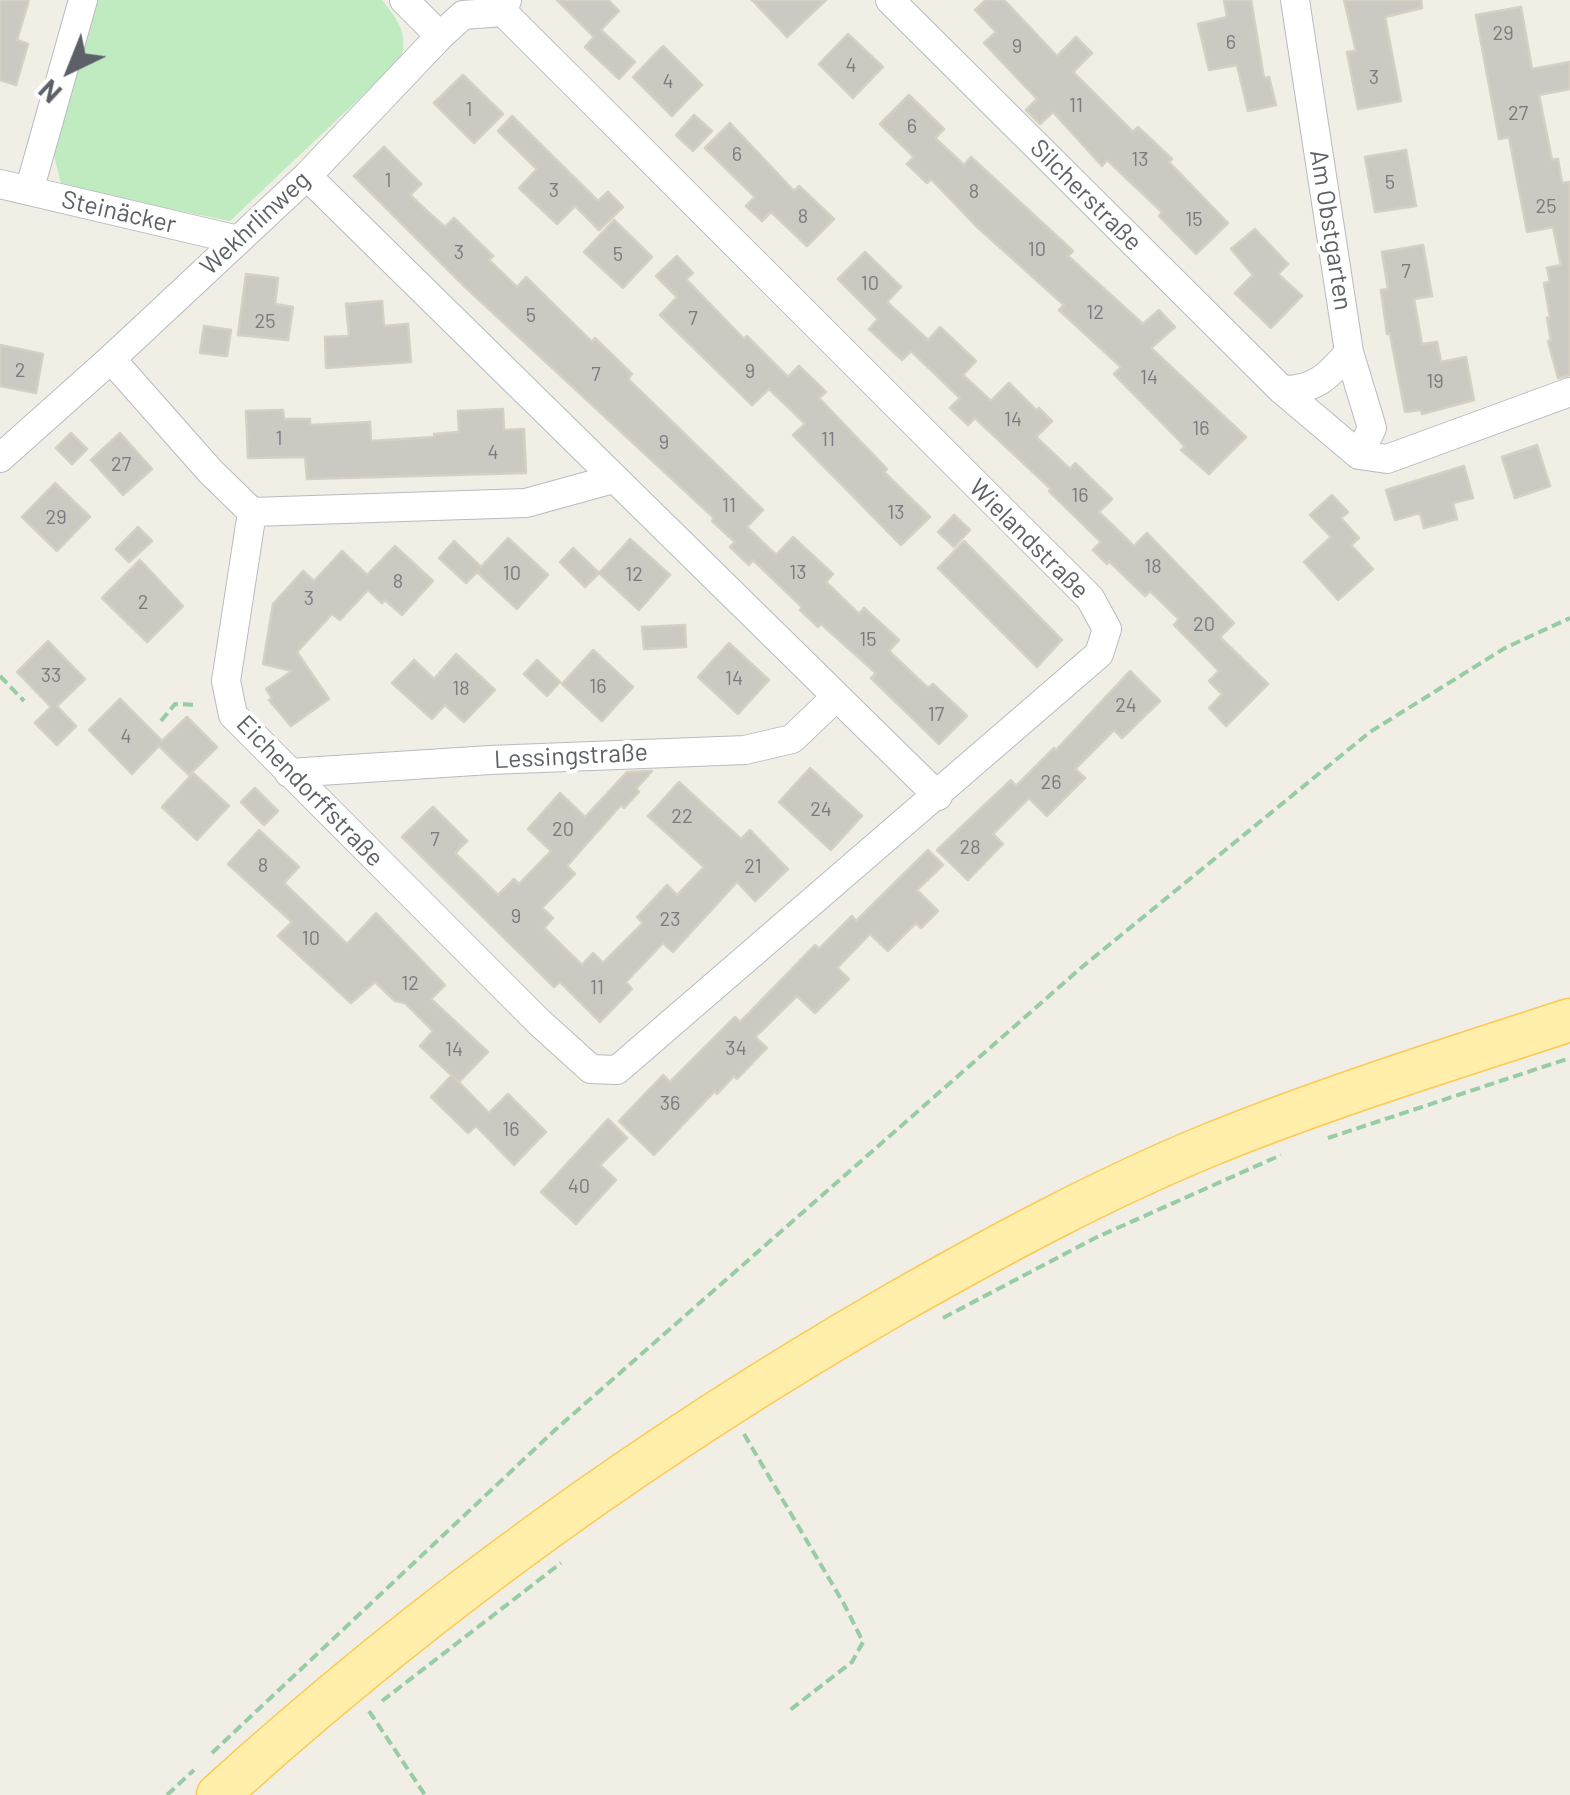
<!DOCTYPE html>
<meta charset="utf-8">
<style>
body{margin:0}
#map{position:relative;width:1570px;height:1795px;overflow:hidden;background:#f0eee5;font-family:Barlow,sans-serif}
canvas{display:block}
.north{position:absolute;left:20px;top:20px;width:100px;height:100px;-webkit-text-stroke:8px #fff;paint-order:stroke;rotate:223deg;font-size:28px;font-weight:700;line-height:40px;text-align:center;color:#5d6167}
.north::after{content:'';display:block;margin:auto;width:35px;height:45px;background:#5d6167;clip-path:polygon(50% 0,100% 100%,50% 72%,0 100%)}
</style>
<div id="map">
<canvas width="1570" height="1795"></canvas>
<div class="north">N</div>
</div>
<script>
const c = document.querySelector('canvas').getContext('2d');
c.lineJoin = 'round';
function paint(path, color) { c.fillStyle = color; c.fill(path, 'evenodd'); }
function stroke(path, color, width, dash) { c.strokeStyle = color; c.lineWidth = width; c.lineCap = dash ? 'butt' : 'round'; c.setLineDash(dash || []); c.stroke(path); }
function label(font, color, halo, rows, align = 'center') {
  c.font = font + ' Barlow,sans-serif'; c.lineWidth = 8; c.setLineDash([]); c.textBaseline = 'middle'; c.strokeStyle = halo; c.fillStyle = color; for (const [text, x, y, turn = 0] of rows) {
    c.save(); c.translate(x, y); c.rotate((+turn || 0) * Math.PI / 180); c.textAlign = isNaN(turn) ? turn : align; if (halo) c.strokeText(text, 0, 0); c.fillText(text, 0, 0); c.restore();
  }
}
const green = new Path2D(`
 M98,0H382C397,19 410,35 400,60L230,221L62,187L54,156Z`);
const building = new Path2D(`
 M0,0H29L17,40L28,44L16,85L0,80Z
 M557,0H608L619,11L601,30L635,62L619,79L585,47L594,37Z
 M752,0H826L787,37Z
 M986,0H1004L1057,56L1076,37L1092,53L1073,72L1133,132L1138,127L1172,159L1169,162L1228,223L1196,254L1159,216L1162,212L1107,160L1102,166L1053,112L1040,124L1026,110L1037,99L984,43L996,32L975,10Z
 M1224,0H1251L1264,78L1269,77L1276,105L1248,111L1237,65L1209,70L1198,24L1227,17Z
 M1344,0H1421L1422,8L1385,17L1401,101L1358,109L1347,52L1356,51Z
 M1521,7L1532,69L1570,62V89L1539,95L1552,160L1558,159L1562,183L1570,182V375L1558,378L1548,341H1551L1547,318L1550,317L1544,283L1550,282L1547,268L1561,265L1553,227L1527,232L1509,137L1499,139L1476,15Z
 M848,34L883,67L853,98L819,64Z
 M663,46L702,85L672,116L633,77Z
 M463,75L503,114L474,143L434,103Z
 M909,95L944,129L935,138L964,165L971,157L1073,251L1068,256L1143,324L1159,310L1175,327L1151,348L1246,437L1209,474L1181,450L1185,447L1175,436L1114,374L1121,367L1059,310L1064,305L976,226L931,179L927,183L907,164L914,157L880,124Z
 M694,115L712,131L693,151L676,135Z
 M512,116L598,201L608,192L623,207L599,230L575,206L557,224L519,188L537,169L498,131Z
 M730,123L794,191L799,186L834,219L807,246L771,212L762,221L746,206L755,197L705,148Z
 M384,147L421,184L410,195L427,211L445,227L454,218L493,256L489,260L517,287L526,277L592,342L595,338L632,374L628,379L763,510L747,527L776,555L793,537L833,574L826,582L859,614L864,608L899,640L889,651L928,688L933,684L967,716L939,744L871,678L876,673L821,624L818,627L800,610L802,607L753,560L749,565L730,547L735,542L712,521L714,518L464,286L354,176Z
 M1406,150L1416,206L1375,212L1365,157Z
 M614,220L652,257L623,288L584,252Z
 M1255,229L1288,264L1278,274L1302,296L1271,328L1235,293L1253,275L1231,249Z
 M1423,245L1432,296L1414,299L1422,344L1437,342L1441,362L1466,357L1474,400L1422,414L1421,410L1405,412L1390,334H1387L1381,290L1388,289L1382,252Z
 M865,252L901,287L887,302L928,340L940,327L976,361L963,375L991,401L1009,383L1036,410L1039,408L1052,421L1036,437L1070,469L1075,463L1112,499L1099,512L1134,546L1147,533L1234,623L1220,637L1268,684L1226,726L1209,708L1222,694L1209,681L1219,671L1174,625L1179,619L1150,591L1145,596L1109,561L1107,564L1093,550L1101,542L1049,491L1051,489L975,418L968,425L950,408L960,398L911,351L902,360L869,329L878,319L838,279Z
 M677,256L693,273L686,279L744,339L747,336L788,377L799,366L826,392L819,398L887,469L884,472L930,517L901,545L793,435L805,424L790,409L769,389L752,405L660,315L677,297L656,276Z
 M246,274L278,278L275,304L293,307L288,340L238,335Z
 M382,301L384,326L408,324L411,362L326,368L325,337L349,336L346,304Z
 M204,326L231,330L227,356L200,353Z
 M0,345L43,354L36,393L0,386Z
 M503,409L504,430L524,429L526,473L307,479L305,457L248,458L246,411L283,410L284,419H310V425L370,422L371,441L435,437L434,434L459,432L458,411Z
 M71,433L87,449L72,464L56,448Z
 M120,433L152,469L123,495L91,460Z
 M1537,445L1550,486L1515,498L1502,457Z
 M1464,466L1473,498L1453,503L1457,519L1424,528L1420,513L1395,520L1386,490Z
 M55,483L90,517L57,551L22,517Z
 M1332,495L1348,512L1341,518L1359,538L1351,545L1373,569L1338,600L1304,562L1331,537L1310,515Z
 M954,515L970,530L954,547L938,532Z
 M138,527L152,541L129,562L116,549Z
 M508,538L548,575L517,609L477,572L479,570L466,583L439,558L454,541L481,567Z
 M630,539L670,575L639,610L599,573Z
 M964,541L1062,640L1037,667L938,568Z
 M395,546L433,581L402,615L385,600L382,603L368,590L340,620L332,614L297,652L329,699L291,726L269,700L272,698L266,689L292,671L263,664L273,604L303,571L314,581L342,551L367,575Z
 M573,548L599,573L585,587L560,562Z
 M140,560L183,606L147,642L102,598Z
 M685,625L686,647L644,649L642,627Z
 M48,641L85,679L57,706L76,726L57,745L35,723L51,707L17,672Z
 M729,643L769,680L738,714L698,677Z
 M593,650L633,687L602,721L562,684Z
 M456,654L495,690L464,722L445,705L432,719L392,683L414,660L434,679Z
 M537,660L560,682L547,696L524,674Z
 M1130,671L1160,701L1122,738L1114,730L1075,769L1085,778L1047,816L1029,798L993,834L1003,844L968,880L937,850L1011,780L1016,786L1054,748L1056,750Z
 M120,699L162,741L187,717L217,747L189,775L159,746L132,774L89,730Z
 M810,768L862,816L831,850L779,802Z
 M652,771L636,789L639,792L624,808L621,805L567,866L575,874L542,908L553,918L544,928L582,965L593,953L603,963L643,923L637,917L667,885L677,895L704,867L648,816L679,782L741,839L750,830L788,869L755,901L737,882L673,952L663,943L626,982L632,989L600,1022L560,982L554,987L402,837L433,807L467,841L455,853L498,895L514,879L519,884L551,851L528,829L560,793L585,817L627,772Z
 M193,773L229,806L197,840L162,807Z
 M255,788L278,811L264,825L241,802Z
 M259,830L299,867L284,883L347,944L376,913L445,985L431,999L488,1052L459,1082L420,1046L433,1031L405,1003L395,1001L375,982L351,1003L278,936L292,922L228,864Z
 M928,850L943,865L917,890L938,911L921,928L916,923L888,951L870,934L837,968L849,979L815,1013L797,996L755,1037L767,1048L737,1079L734,1076L717,1094L715,1091L654,1155L619,1121L663,1075L670,1082L735,1017L740,1022L815,945L819,949L852,916L856,921Z
 M452,1075L489,1113L508,1094L546,1132L514,1165L476,1126L468,1133L431,1097Z
 M608,1119L627,1138L600,1165L616,1180L576,1224L541,1192Z`);
const path = new Path2D(`
 M0,676L24,701
 M161,721L175,704L198,705
 M1328,1138L1570,1058
 M943,1318L1095,1238L1281,1155
 M744,1434L844,1604L863,1642L852,1662L790,1710
 M382,1701L561,1563
 M369,1711L425,1795
 M212,1753L555,1430L1082,967L1370,732L1505,648L1570,618
 M167,1795L194,1770`);
const street = new Path2D(`
 M404,0L440,36
 M890,0L1282,390L1359,455L1387,459L1570,392
 M1295,0L1349,352L1372,428L1359,455
 M307,176L938,796
 M0,184L238,240
 M29,191L83,0
 M111,359L210,471L252,512L226,681L233,715L539,1022L591,1069L617,1070L1099,654L1107,629L1090,598L503,12
 M1282,390C1314,391 1329,376 1349,352
 M0,458L111,359L307,176L440,36L463,15L503,12L507,0
 M252,512L526,503L613,479
 M289,773L490,760L745,750L792,739L836,697`);
const primary = new Path2D(`
 M218,1795C425,1607 653,1443 895,1304C997,1246 1102,1189 1212,1144C1328,1097 1450,1059 1570,1020`);
const numberNames = [
 ["29",1503,33],
 ["6",1231,42],
 ["9",1017,46],
 ["4",851,65],
 ["3",1374,77],
 ["4",668,81],
 ["11",1076,105],
 ["1",469,109],
 ["27",1518,113],
 ["6",912,126],
 ["6",737,154],
 ["13",1140,159],
 ["1",388,180],
 ["5",1390,182],
 ["3",554,190],
 ["8",974,191],
 ["25",1546,206],
 ["8",803,216],
 ["15",1194,219],
 ["10",1037,249],
 ["3",459,252],
 ["5",618,254],
 ["7",1406,271],
 ["10",870,283],
 ["12",1095,312],
 ["5",531,315],
 ["7",693,318],
 ["25",265,321],
 ["2",20,370],
 ["9",750,371],
 ["7",596,374],
 ["14",1149,377],
 ["19",1435,381],
 ["14",1013,419],
 ["16",1201,428],
 ["1",279,438],
 ["11",828,439],
 ["9",664,442],
 ["4",493,452],
 ["27",121,464],
 ["16",1080,495],
 ["11",729,505],
 ["13",896,512],
 ["29",56,517],
 ["18",1153,566],
 ["13",798,572],
 ["10",512,573],
 ["12",634,574],
 ["8",398,581],
 ["3",309,598],
 ["2",143,602],
 ["20",1204,624],
 ["15",868,639],
 ["33",51,675],
 ["14",734,678],
 ["16",598,686],
 ["18",461,688],
 ["24",1126,705],
 ["17",936,714],
 ["4",126,736],
 ["26",1051,782],
 ["24",821,809],
 ["22",682,816],
 ["20",563,829],
 ["7",435,839],
 ["28",970,847],
 ["8",263,865],
 ["21",753,866],
 ["9",516,916],
 ["23",670,919],
 ["10",311,938],
 ["12",410,983],
 ["11",597,987],
 ["34",736,1048],
 ["14",454,1049],
 ["36",670,1103],
 ["16",511,1129],
 ["40",579,1186]
];
const streetNames = [
 ["Silcherstraße",1086,195,45],
 ["Steinäcker",119,212,13],
 ["Wekhrlinweg",255,223,-43],
 ["Am Obstgarten",1331,230,81],
 ["Wielandstraße",1029,539,45],
 ["Lessingstraße",571,756,-3],
 ["Eichendorffstraße",310,791,46]
];
paint(green, '#c0eabf');
paint(building, '#ccc8c2');
stroke(building, '#d6cfc3', 2.5);
stroke(street, '#b7bbc0', 30);
stroke(primary, '#fec951', 45);
stroke(path, '#97cca5', 4, [10, 5]);
stroke(street, '#fff', 28);
stroke(primary, '#ffefab', 42);
label('20px', '#797b7e', null, numberNames);
label('25px', '#5d6167', '#fff', streetNames);
</script>
